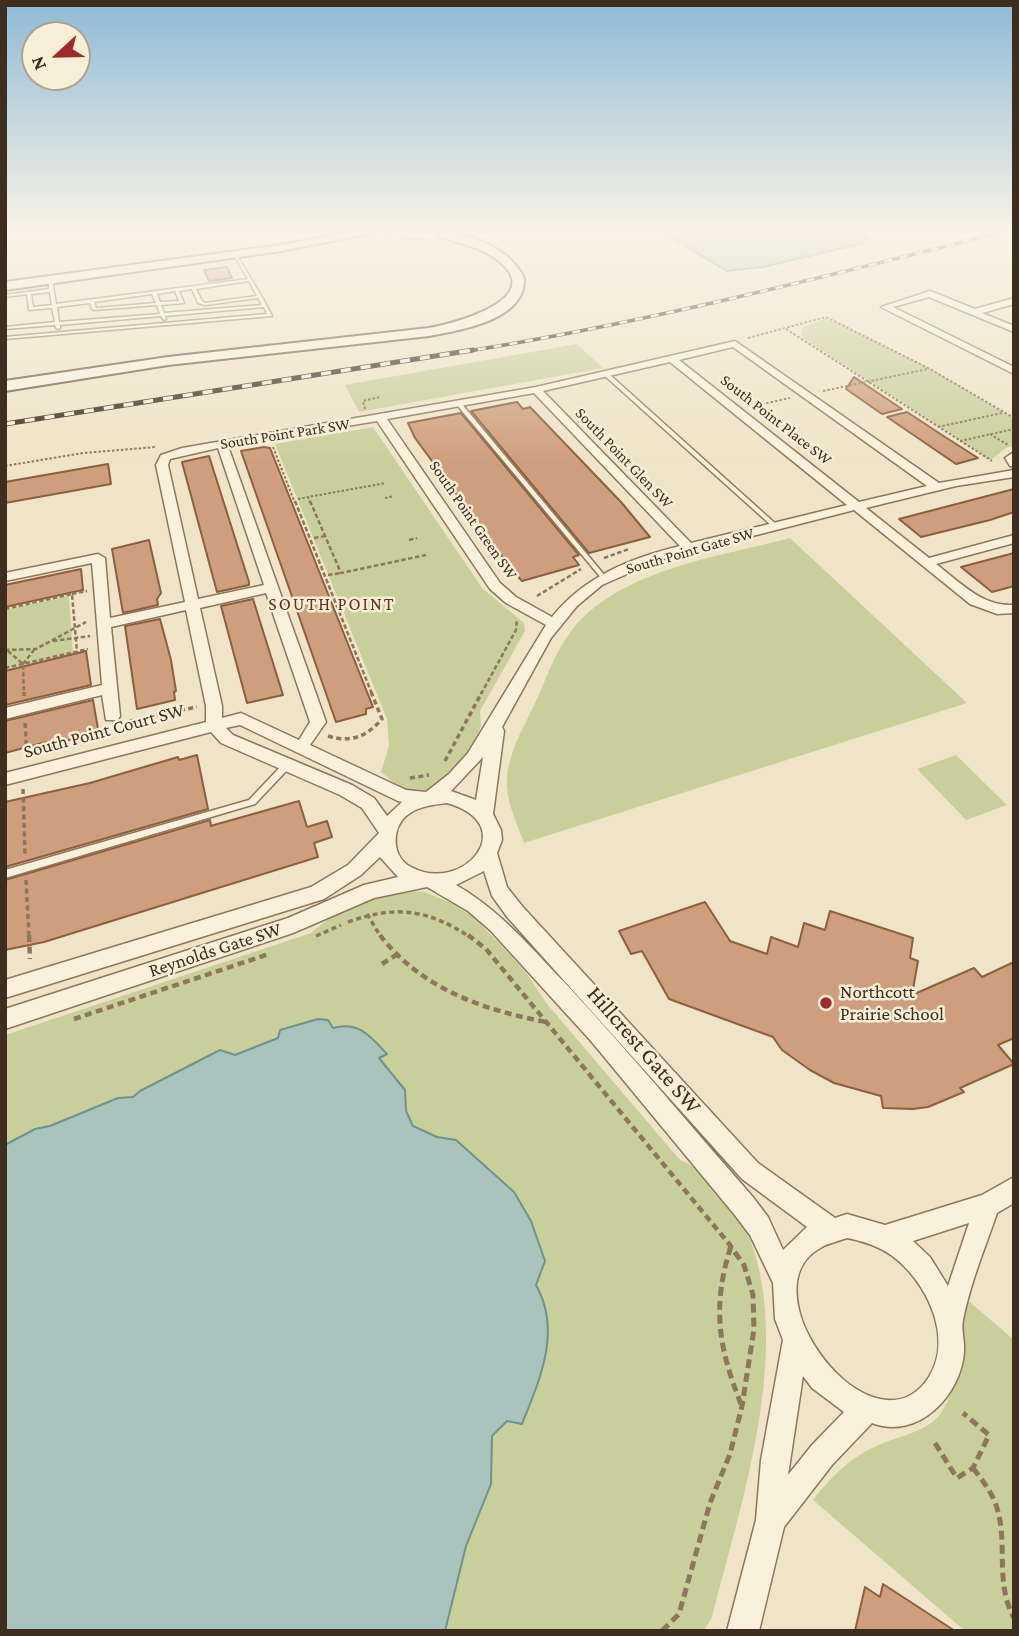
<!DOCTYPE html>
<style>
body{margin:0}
#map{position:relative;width:1019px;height:1636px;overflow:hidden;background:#f0e4c8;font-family:"Crimson Pro",serif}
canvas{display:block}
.frame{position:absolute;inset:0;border:7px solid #3d2e20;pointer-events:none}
.north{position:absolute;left:21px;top:21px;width:70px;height:70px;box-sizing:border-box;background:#f7eed8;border:2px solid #ada18e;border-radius:50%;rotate:248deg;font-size:19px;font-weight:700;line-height:28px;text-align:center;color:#3d2e20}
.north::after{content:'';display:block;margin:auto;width:24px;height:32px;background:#9e2a2b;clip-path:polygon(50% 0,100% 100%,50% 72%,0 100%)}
</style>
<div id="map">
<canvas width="1019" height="1636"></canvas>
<div class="frame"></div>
<div class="north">N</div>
</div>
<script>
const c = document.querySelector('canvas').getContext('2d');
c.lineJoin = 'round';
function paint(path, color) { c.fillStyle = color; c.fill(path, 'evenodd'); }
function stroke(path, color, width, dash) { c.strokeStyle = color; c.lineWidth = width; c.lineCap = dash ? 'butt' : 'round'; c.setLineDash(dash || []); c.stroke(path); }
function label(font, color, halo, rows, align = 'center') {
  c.font = font + ' "Crimson Pro",serif'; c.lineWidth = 5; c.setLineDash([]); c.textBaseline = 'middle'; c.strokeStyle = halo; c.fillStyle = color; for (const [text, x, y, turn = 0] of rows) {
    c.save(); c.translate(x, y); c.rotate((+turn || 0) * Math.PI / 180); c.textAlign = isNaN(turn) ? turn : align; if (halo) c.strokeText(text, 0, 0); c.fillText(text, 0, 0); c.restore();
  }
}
const green = new Path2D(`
 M826,318L931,369L1014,419V446L1006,448L991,460L806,340L801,334L803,327Z
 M577,344L603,368L359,412L345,385Z
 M373,427L482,588L524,623L525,631L480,711L481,726L466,760L432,789L417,792L400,788L381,772L389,746L387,719L275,444Z
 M790,538L967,703L524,843C518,826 508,805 507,787C505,755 526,724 538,697C547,676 555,653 569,634C615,570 718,557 790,538Z
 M69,596L73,654L5,669V610Z
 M956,755L1007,805L966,820L917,769Z
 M408,891L425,892L451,903L472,916L505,949L528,975L547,1004L680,1160C702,1169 712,1183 726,1202C732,1211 742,1221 747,1232C795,1346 741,1503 712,1617L704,1631H5V1035L311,933C338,909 373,895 408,891Z
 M964,1297L1014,1340V1631H965L813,1500C831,1477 850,1457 879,1445C898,1436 928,1432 941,1413C963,1381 961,1334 964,1297Z`);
const water = new Path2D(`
 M662,232H861L869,239L860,244L763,267L727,271Z
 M318,1019L328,1020L333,1028C359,1021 370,1036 387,1054L379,1058L405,1090L406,1111L413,1126L437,1137L456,1140L514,1192L531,1221L545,1261L536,1285C562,1331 540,1379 522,1424L507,1421L492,1436L491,1484L466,1546L445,1631H5V1145L35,1129L50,1126L118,1098L133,1097L140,1091L220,1050L235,1055L278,1038L280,1030Z`);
const building = new Path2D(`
 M227,267L232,278L209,281L204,270Z
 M854,377L902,409L882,414L846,389Z
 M517,402L523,409L530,407L621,502L650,537L589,553L471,411Z
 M907,412L942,435L978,458L956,464L887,417Z
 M461,413L579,555L573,557L579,565L522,581L512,570L415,438L408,423Z
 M264,447L270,448L373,707L366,709V714L336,722L241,451Z
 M209,456L249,582V585L217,592L182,462Z
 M108,464L111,484L5,503V482Z
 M1014,489V512L990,520L921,537L899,519Z
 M149,540L161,593L157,599L158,605L123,613L112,549Z
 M1014,553V586L992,592L961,567Z
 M81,569L83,590L5,607V585Z
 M253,599L283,695L247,703L221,606Z
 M160,619L171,660L176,691L174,692L175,700L137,709L125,626Z
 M86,651L91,685L5,705V671Z
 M93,700L98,729L85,732V736L46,746V742L5,753V721Z
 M197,755L208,809L5,867V802L90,783L178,757L179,760Z
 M299,801L307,827L327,821L332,837L314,843L318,857L44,942L5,950V880L210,820L211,826L214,825Z
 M705,902L730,941L767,954L771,937L798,947L804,923L825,930L830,911L913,938L910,958L918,961L912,995L974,968L982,977L1014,962V1038L998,1045L1014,1064L960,1088L964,1092L928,1107L913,1109L883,1108L881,1096L834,1083L810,1070L782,1050L773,1037L669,999L642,951L631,954L619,931Z
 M883,1584L955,1631H855L865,1587L880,1597Z`);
const pathFar4 = new Path2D(`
 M382,238L431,239
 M786,329L992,461
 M748,338L826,317L930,369L1014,418
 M823,391L928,369
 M753,406L790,398
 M365,409L363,401L380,397
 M938,427L1002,413
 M990,434L1008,445
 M960,441L1014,429
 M273,447L295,503
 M5,466L83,453L156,447
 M385,498L394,496
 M298,499L308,497
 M310,503L308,497L386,483`);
const pathFar3 = new Path2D(`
 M295,501L372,694
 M310,501L341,573L426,555
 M314,538L325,536
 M409,540L417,538
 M604,558L629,549
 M328,575L341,573
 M72,594L87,591
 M537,596L581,569
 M5,609L72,594L77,652
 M53,641L90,636
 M5,650L36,649L86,622
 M8,651L23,664L24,694
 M23,664L34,650
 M5,668L88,649
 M481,694L516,630L517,619`);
const pathFar2 = new Path2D(`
 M24,692V696
 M130,721L197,707
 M25,723L27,756
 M328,736C351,743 366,737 382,719L371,692
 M445,761L482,692
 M410,778L429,775
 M23,789L25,855
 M26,880L29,937
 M367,914L381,937
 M348,922C396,905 427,909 470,937
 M316,936L341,925`);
const pathFar1 = new Path2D(`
 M29,935L30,959
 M380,935C420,988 483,1010 546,1022
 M468,935L486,949L730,1245
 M382,964L396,955
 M74,1019L269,954`);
const path = new Path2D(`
 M731,1246C712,1305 718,1347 741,1404
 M935,1443L957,1478L973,1468L989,1435L963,1413
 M973,1468C982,1480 991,1491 996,1505C1009,1543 994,1581 1014,1618
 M662,1631L679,1614L710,1503L730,1454L742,1406L754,1329L753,1295L744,1265L729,1244`);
const lane = new Path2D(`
 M236,254L262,297L272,316L5,339V337L267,314L264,307L165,316L166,319L164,320L161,316L60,325V328L58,329L56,328L55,325L5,329V327L55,322L52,308L29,310L27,294L5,297V295L49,289V279L52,280L56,304L248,279L234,255ZM249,281L257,296L205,303L202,301L196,289ZM192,289L198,303L205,305L258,298L262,305L164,313L161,305L184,303L179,291ZM175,291L179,301L160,302L157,294ZM50,292L52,305L33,307L31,294ZM152,294L156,303L96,308L94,302ZM90,303L92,309L94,310L157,305L160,314L59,322L57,307Z
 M605,374H609L777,525V527H773L605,376Z
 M457,403H461L606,577V579H602L457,405Z
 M286,763L289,764L290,766L289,768L255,804L5,878V870L249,800L283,764Z`);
const street = new Path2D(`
 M930,291L975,309L1014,298V304L982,313L1014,326V332L929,297L893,307L1014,367V374L881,307Z
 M735,341L939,483L1014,470V477L956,486L866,508L929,558L1014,535V543L936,564C960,582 982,607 1014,605V613L997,614L970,604L854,510L659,560L602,585L577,606L551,638L502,727L504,731L493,814L501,830L502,840L497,853L507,887L522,906L758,1163L835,1218L847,1214L885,1225L982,1195L1014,1177V1203L997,1213C985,1248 970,1284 963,1320C961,1330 965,1342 964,1352C961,1395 918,1441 872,1423L832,1465L784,1527L759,1631H727L756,1520L761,1460L783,1340L775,1319L773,1283L750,1235L734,1214L591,1041L490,930L468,911L427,887L374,898L293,933L5,1029V1009L288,918L364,885L398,877L380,857L361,875L324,899L5,998V980L311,887L348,865L379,833L362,808L340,795L221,743L211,732L5,785V773L206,722V706L186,610L111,627L120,716L118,720H106L102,695L5,719V708L102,685L92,563L5,581V573L98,554L105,558L110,618L185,602L156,465L161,455L182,448L536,387ZM733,347L927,486L859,502L679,360ZM670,362L847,505L691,543L543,391ZM534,393L680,546C631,558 585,576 552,617L516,597L500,583L387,419ZM377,421L490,589L506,603L546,625L468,753L449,774L426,792L406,790L310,745L326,722L228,446ZM218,448L264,585L198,599L168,465L170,459ZM266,593L310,722L299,740L241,713L222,718V706L200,608ZM240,725L398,801L402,802L387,816L374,798L352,785L233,735L226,728ZM483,757L476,800L451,791ZM447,803C523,825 463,895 411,867C392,857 391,830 406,816C418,806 433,805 447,803ZM484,871L492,896L508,918L742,1179L807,1227L783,1250L768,1217L752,1196C690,1125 630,1053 566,984C531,948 500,910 456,885ZM969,1223L948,1286L930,1257L913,1241ZM847,1238C863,1241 878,1246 891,1255C926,1280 954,1337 929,1377C874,1462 741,1289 822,1247C829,1243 839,1241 847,1238ZM803,1376L812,1388L844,1412L812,1445L788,1475Z
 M1014,452V467L1010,466L1005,458Z`);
const secondary = new Path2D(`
 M350,232H376L281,251L5,290V282L281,245Z
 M438,232C469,232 510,248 524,278C526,320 461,330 429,336L168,365L5,391V381L168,357L429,328C462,322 555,295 490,255C474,245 455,242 438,236Z`);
const railFar1 = new Path2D(`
 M462,352C645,323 823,277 1003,232`);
const rail = new Path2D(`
 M5,424L473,350`);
const markers = [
 [826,1003,7,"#9e2a2b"]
];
const farStreetnames = [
 ["South Point Place SW",776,420,38],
 ["South Point Park SW",285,434,-9],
 ["South Point Glen SW",624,458,46],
 ["South Point Green SW",473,520,55],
 ["South Point Gate SW",690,551,-16]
];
const farNeighbourhoodnames = [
 ["SOUTH POINT",332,604]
];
const streetNames = [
 ["South Point Court SW",104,731,-15],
 ["Reynolds Gate SW",215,950,-18]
];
const poiNames = [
 ["Northcott",840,992],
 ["Prairie School",840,1014]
];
const nearStreetnames = [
 ["Hillcrest Gate SW",644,1050,49]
];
paint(green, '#c9cf9b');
paint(water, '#a9c4bc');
stroke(water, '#6f938a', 2);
paint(building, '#cf9f7d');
stroke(building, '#8d5f41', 2);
stroke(lane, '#8d765c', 3);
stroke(street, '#8d765c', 3);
stroke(secondary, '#6f573f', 4);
stroke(pathFar4, '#8d765c', 2, [2.5, 2]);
stroke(pathFar3, '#8d765c', 2.5, [4.5, 2.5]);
stroke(pathFar2, '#8d765c', 3.5, [5, 3.5]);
stroke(pathFar1, '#8d765c', 4.5, [7, 4.5]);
stroke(path, '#8d765c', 5, [9, 5]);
paint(lane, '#faf1dc');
paint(street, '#faf1dc');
paint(secondary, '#faf1dc');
stroke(railFar1, '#3d2e20', 3.5);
stroke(rail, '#3d2e20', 5);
stroke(railFar1, '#f7eed8', 2.5, [8]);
stroke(rail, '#f7eed8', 3.5, [10]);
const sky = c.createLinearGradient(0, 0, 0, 461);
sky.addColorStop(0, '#8fbad6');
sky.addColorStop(0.5, '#f8f3e6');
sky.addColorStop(1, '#f8f3e600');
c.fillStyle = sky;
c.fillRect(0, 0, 1019, 461);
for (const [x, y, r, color] of markers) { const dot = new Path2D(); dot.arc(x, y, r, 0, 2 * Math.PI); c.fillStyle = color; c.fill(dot); stroke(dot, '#f7eed8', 2.5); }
label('16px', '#3d2e20', '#f7eed8', farStreetnames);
c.letterSpacing = '2px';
label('18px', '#6b2e1e', '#f7eed8', farNeighbourhoodnames);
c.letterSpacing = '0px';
label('19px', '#3d2e20', '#f7eed8', streetNames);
label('19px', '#3d2e20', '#f7eed8', poiNames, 'left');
label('23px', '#3d2e20', '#f7eed8', nearStreetnames);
</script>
